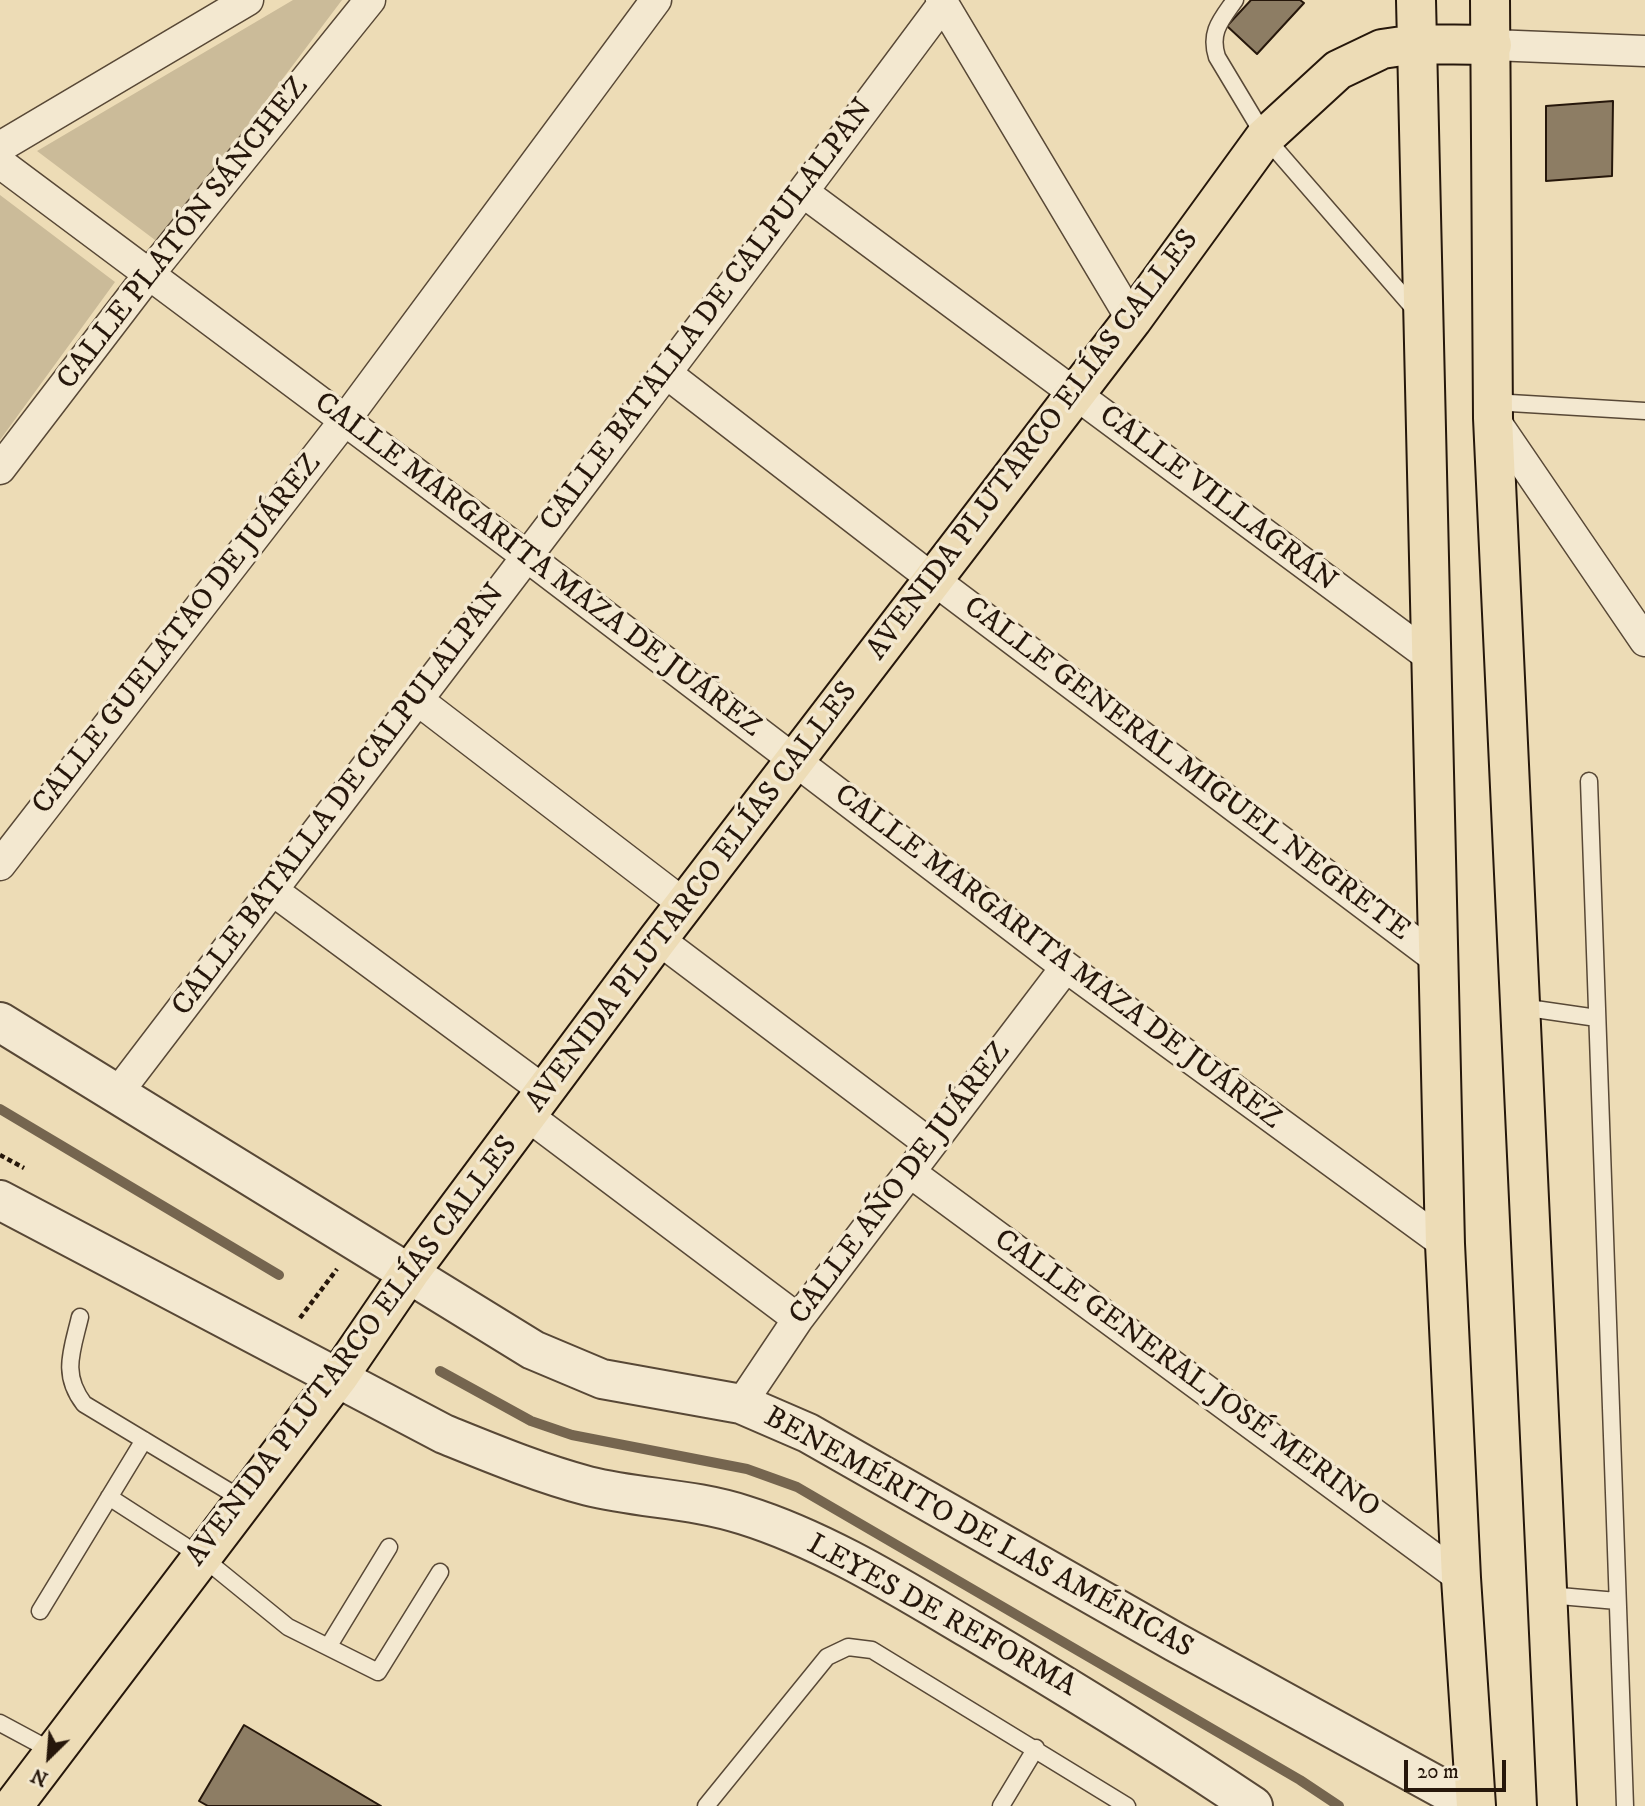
<!DOCTYPE html>
<meta charset="utf-8">
<style>
body{margin:0}
#map{position:relative;width:1645px;height:1806px;overflow:hidden;background:#eddcb6;font-family:"IM FELL DW Pica",serif}
canvas{display:block}
.north{position:absolute;left:14px;top:1722px;width:70px;height:70px;-webkit-text-stroke:5px #f3e8d0;paint-order:stroke;rotate:205deg;font-size:19px;font-weight:700;line-height:28px;text-align:center;color:#26170b}
.north::after{content:'';display:block;margin:auto;width:24px;height:32px;background:#26170b;clip-path:polygon(50% 0,100% 100%,50% 72%,0 100%)}
.scale{position:absolute;left:1404px;top:1760px;width:102px;height:32px;box-sizing:border-box;border:4px solid #26170b;border-top:0;padding-left:9px;font-size:21px;line-height:24px;white-space:nowrap;color:#26170b;-webkit-text-stroke:5px #f3e8d0;paint-order:stroke}
</style>
<div id="map">
<canvas width="1645" height="1806"></canvas>
<div class="north">N</div>
<div class="scale">20 m</div>
</div>
<script>
const c = document.querySelector('canvas').getContext('2d');
c.lineJoin = 'round';
function paint(path, color) { c.fillStyle = color; c.fill(path, 'evenodd'); }
function stroke(path, color, width, dash) { c.strokeStyle = color; c.lineWidth = width; c.lineCap = dash ? 'butt' : 'round'; c.setLineDash(dash || []); c.stroke(path); }
function label(font, color, halo, rows, align = 'center') {
  c.font = font + ' "IM FELL DW Pica",serif'; c.lineWidth = 7; c.setLineDash([]); c.textBaseline = 'middle'; c.strokeStyle = halo; c.fillStyle = color; for (const [text, x, y, turn = 0] of rows) {
    c.save(); c.translate(x, y); c.rotate((+turn || 0) * Math.PI / 180); c.textAlign = isNaN(turn) ? turn : align; if (halo) c.strokeText(text, 0, 0); c.fillText(text, 0, 0); c.restore();
  }
}
const green = new Path2D(`
 M293,0H342L159,243L37,151Z
 M0,195L115,282L0,440Z`);
const stream = new Path2D(`
 M0,1109L279,1275
 M440,1371L531,1421L572,1435L747,1469L797,1487L1300,1780L1339,1806`);
const building = new Path2D(`
 M1251,0H1300L1304,3L1257,54L1227,26Z
 M1613,101L1612,176L1546,181V106Z
 M244,1725L381,1806H208L199,1801Z`);
const path = new Path2D(`
 M0,1155L24,1168
 M300,1318L337,1269`);
const service = new Path2D(`
 M1235,0C1221,20 1209,32 1217,57L1265,137L1417,312
 M1493,402L1645,411
 M1589,781L1625,1806
 M1521,1007L1597,1018
 M80,1317C72,1351 61,1374 84,1404L245,1501
 M109,1497L202,1557L288,1627L378,1672L440,1572
 M1548,1595L1617,1601
 M40,1611L144,1440
 M328,1647L389,1547
 M0,1723L54,1752
 M706,1806L827,1657L848,1647L872,1650L1127,1806
 M1001,1806L1036,1748`);
const minor = new Path2D(`
 M941,0L1132,320
 M1492,45L1645,51
 M0,147L248,0
 M0,163L525,555L1066,967L1445,1244
 M803,192L1429,656
 M666,373L934,580L1440,961
 M1493,418L1645,641
 M0,469L150,273L370,0
 M419,701L684,904
 M0,865L345,420L656,0
 M272,890L546,1092
 M658,939L930,1144
 M116,1095C393,732 671,370 943,4
 M528,1116L798,1319
 M911,1173L1461,1578
 M741,1404L798,1319L1066,967`);
const tertiary = new Path2D(`
 M0,1022L533,1350L602,1379L741,1404L808,1433L1175,1642L1474,1806
 M0,1200L444,1434C491,1453 539,1473 588,1486C640,1499 692,1498 744,1515C824,1540 899,1587 970,1629C1066,1686 1161,1744 1253,1806`);
const primary = new Path2D(`
 M1416,0L1445,1244L1461,1578L1476,1806
 M1490,0L1493,418L1557,1806
 M13,1806L339,1376L410,1272L658,939L1132,320L1265,137L1338,70L1382,49L1416,44L1492,45`);
const streetNames = [
 ["CALLE PLATÓN SÁNCHEZ",184,234,-52],
 ["CALLE BATALLA DE CALPULALPAN",708,316,-53],
 ["AVENIDA PLUTARCO ELÍAS CALLES",1034,446,-53],
 ["CALLE VILLAGRÁN",1217,500,37],
 ["CALLE MARGARITA MAZA DE JUÁREZ",537,566,37],
 ["CALLE GUELATAO DE JUÁREZ",178,635,-52],
 ["CALLE GENERAL MIGUEL NEGRETE",1186,770,37],
 ["CALLE BATALLA DE CALPULALPAN",340,801,-53],
 ["AVENIDA PLUTARCO ELÍAS CALLES",693,898,-53],
 ["CALLE MARGARITA MAZA DE JUÁREZ",1057,958,37],
 ["CALLE AÑO DE JUÁREZ",901,1184,-53],
 ["AVENIDA PLUTARCO ELÍAS CALLES",353,1352,-53],
 ["CALLE GENERAL JOSÉ MERINO",1186,1375,36],
 ["BENEMÉRITO DE LAS AMÉRICAS",978,1534,29],
 ["LEYES DE REFORMA",941,1617,29]
];
paint(green, '#cbbb99');
stroke(stream, '#75654f', 10);
paint(building, '#8d7d64');
stroke(building, '#26170b', 2);
stroke(service, '#584836', 19);
stroke(minor, '#584836', 33);
stroke(tertiary, '#584836', 42);
stroke(primary, '#26170b', 42);
stroke(path, '#26170b', 4.5, [5, 3.5]);
stroke(service, '#f3e8d0', 16);
stroke(minor, '#f3e8d0', 30);
stroke(tertiary, '#f3e8d0', 38);
stroke(primary, '#eddcb6', 38);
label('30px', '#26170b', '#f3e8d0', streetNames);
</script>
